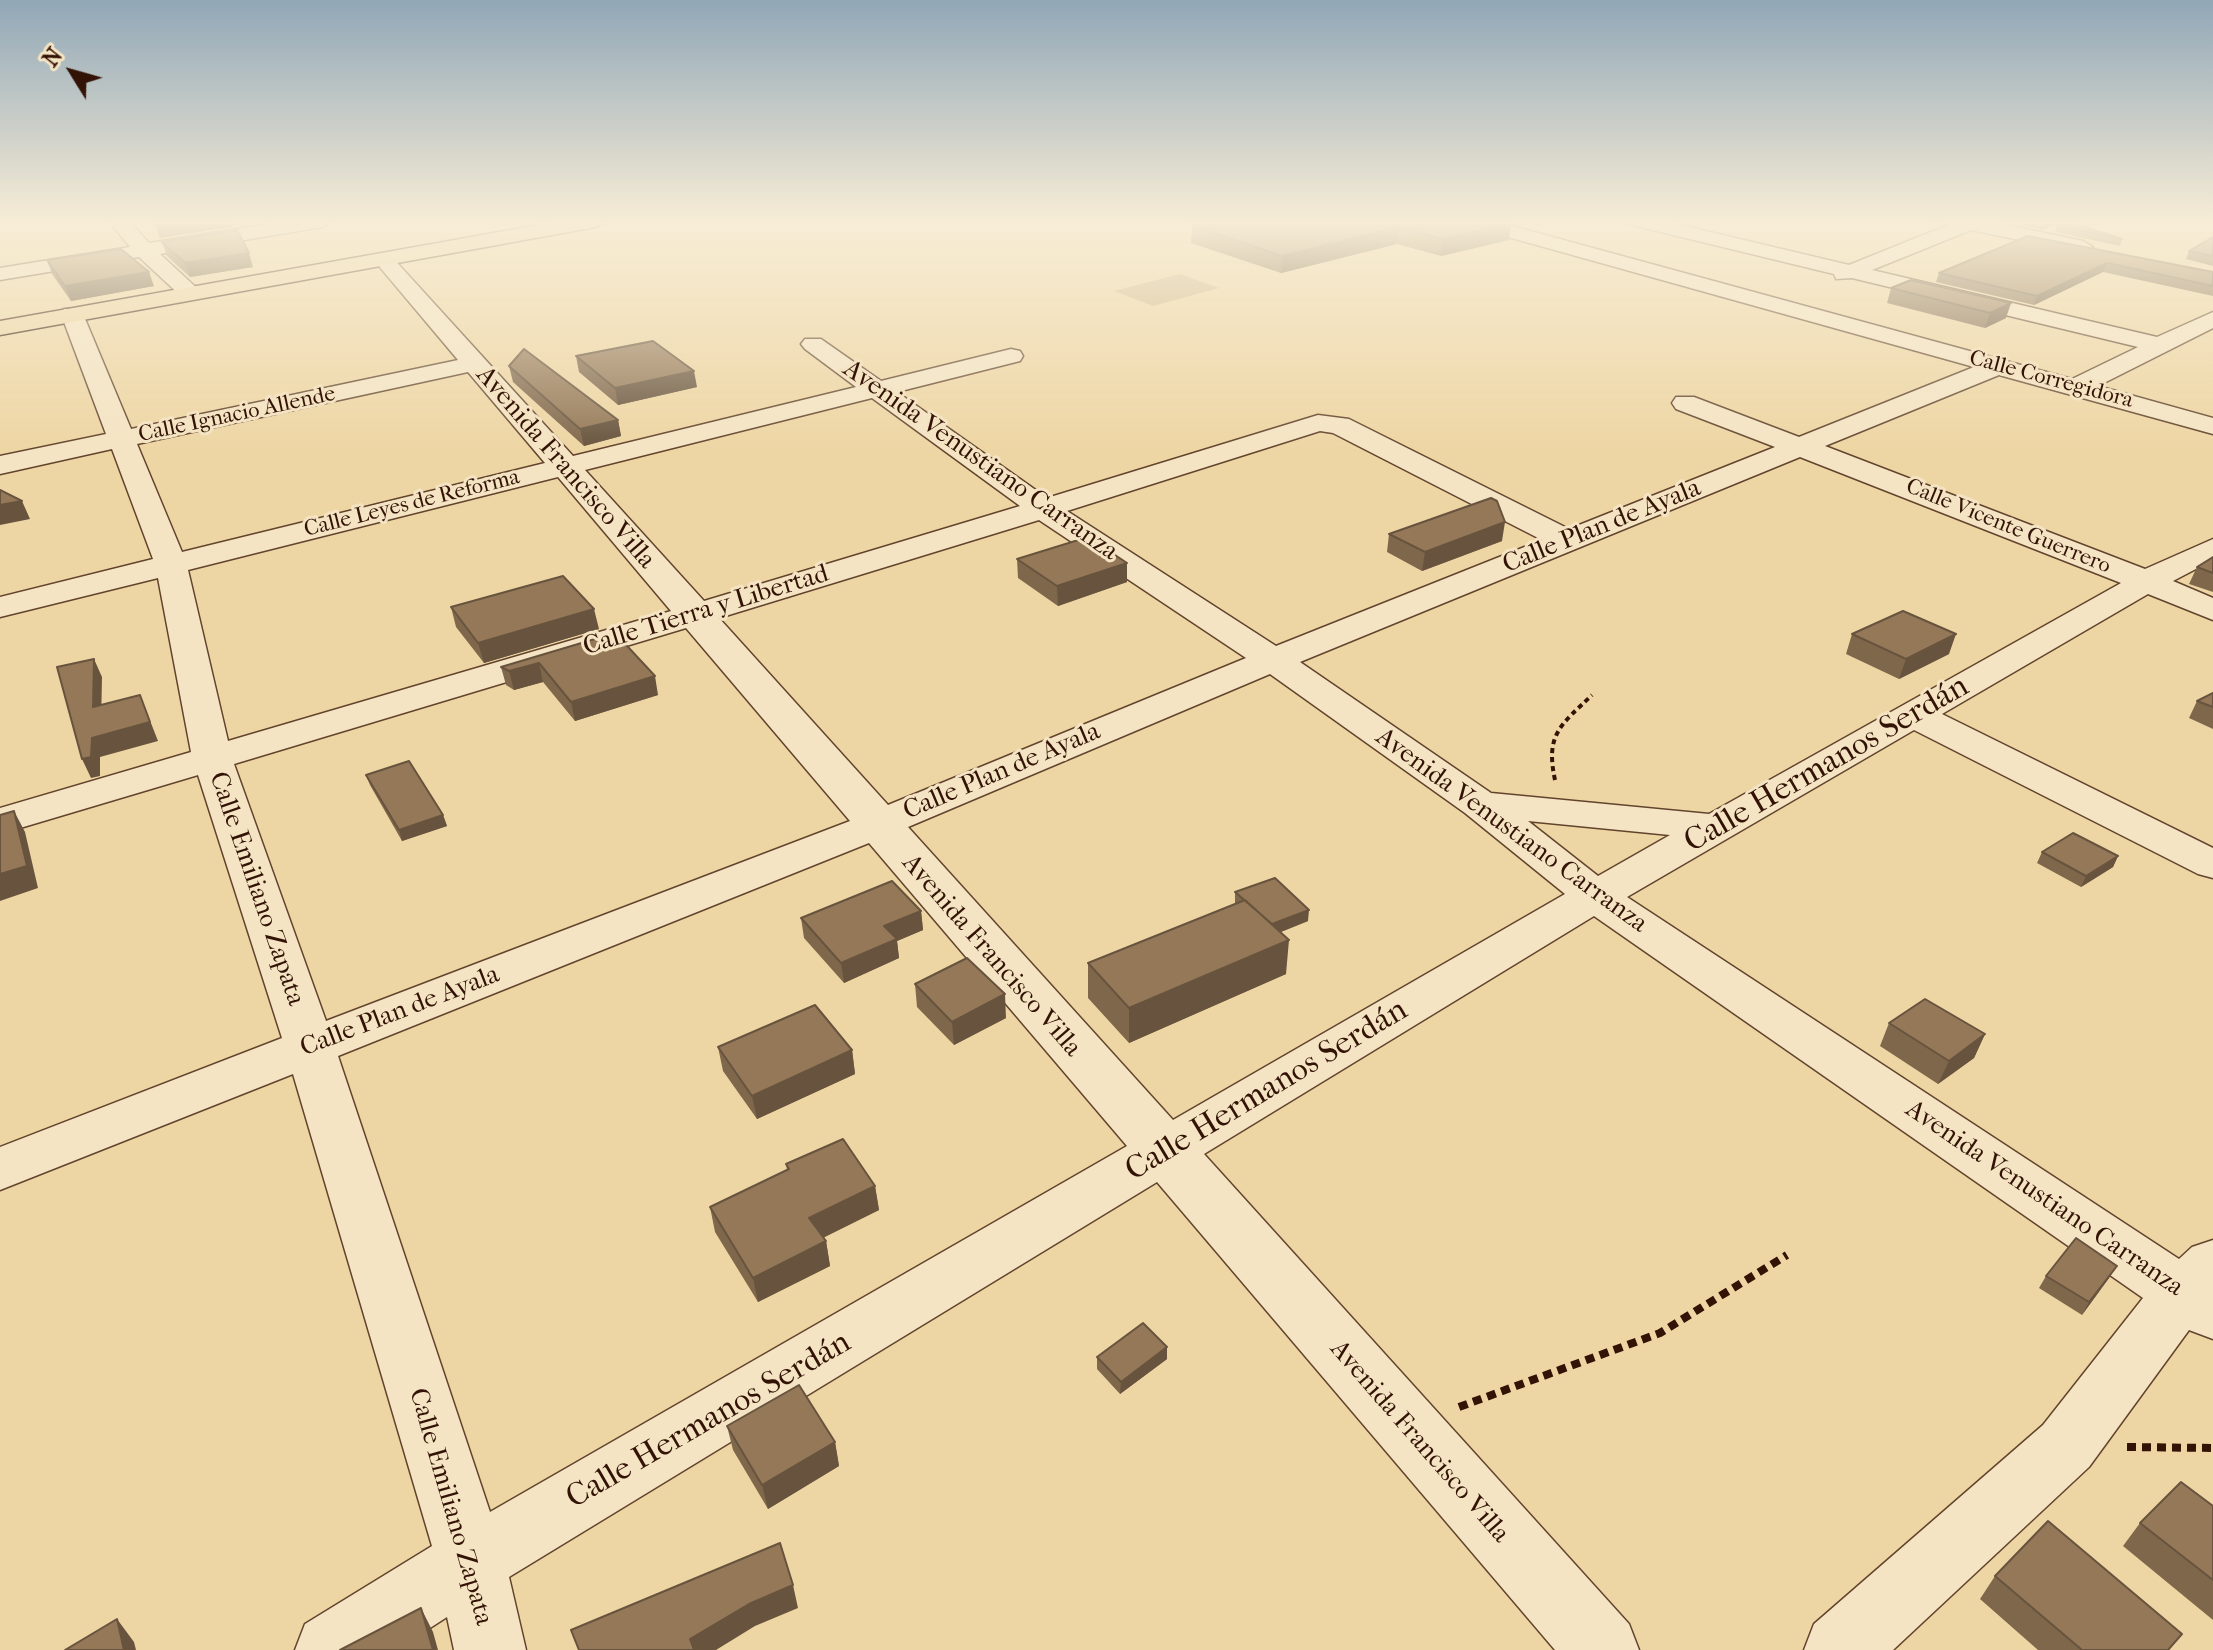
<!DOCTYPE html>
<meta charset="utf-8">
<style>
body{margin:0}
#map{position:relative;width:2213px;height:1650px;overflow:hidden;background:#eed6a4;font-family:"IM FELL French Canon",serif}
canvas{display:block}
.north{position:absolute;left:32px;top:32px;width:80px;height:80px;-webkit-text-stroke:6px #f4e4c4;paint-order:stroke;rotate:307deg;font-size:22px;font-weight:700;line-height:32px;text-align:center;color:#331305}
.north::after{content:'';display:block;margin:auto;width:28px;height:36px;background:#331305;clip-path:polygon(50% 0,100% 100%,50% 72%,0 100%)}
</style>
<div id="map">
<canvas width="2213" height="1650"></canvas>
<div class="north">N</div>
</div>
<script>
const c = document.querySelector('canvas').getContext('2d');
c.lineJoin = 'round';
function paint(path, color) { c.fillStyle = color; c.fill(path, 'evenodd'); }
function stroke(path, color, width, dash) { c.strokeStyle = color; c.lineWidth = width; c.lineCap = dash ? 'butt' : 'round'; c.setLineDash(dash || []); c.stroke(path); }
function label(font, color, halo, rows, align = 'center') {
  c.font = font + ' "IM FELL French Canon",serif'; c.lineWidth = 6; c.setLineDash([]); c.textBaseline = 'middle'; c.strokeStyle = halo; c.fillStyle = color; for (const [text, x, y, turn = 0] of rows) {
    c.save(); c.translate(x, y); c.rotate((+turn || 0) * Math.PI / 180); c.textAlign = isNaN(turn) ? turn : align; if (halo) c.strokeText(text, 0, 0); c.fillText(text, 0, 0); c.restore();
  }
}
const green = new Path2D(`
 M1180,274L1219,288L1153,306L1114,291Z`);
const pathFar1 = new Path2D(`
 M1555,780C1545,734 1561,725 1592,695`);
const path = new Path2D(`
 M1459,1407L1660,1333L1787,1255
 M2127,1447L2213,1448`);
const minor = new Path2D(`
 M109,221H129L149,243L287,221H333L323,227L160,254L202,293L191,300L183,298L139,257L0,280V268L130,247Z
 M1462,221H1494L2072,379L2138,347L1852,278L1836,279L1834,274L1632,225L1629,221H1664L1849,265L1948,225L1944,221H1987L2083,241L2093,247L2083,253L1971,230L1872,270L2157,337L2213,312V328L2098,386L2213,418V434L1999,375L1825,446L2145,569L2213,539V560L2173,581L2213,598V620L2148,594L1942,714L2213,848V878L2198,874L1914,730L1627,897L2179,1259L2192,1247L2213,1240V1339L2189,1330L2089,1467L1893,1650H1804L1814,1624L2043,1425L2143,1298L1594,916L1204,1154L1629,1624L1639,1650H1555L1157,1182L509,1577L526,1650H454L447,1617L396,1650H295L305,1624L432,1546L293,1074L0,1190V1147L282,1038L198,775L0,834V808L191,752L158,578L0,617V597L153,559L112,449L0,474V456L106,434L61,314L64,309H80L83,314L131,429L458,360L373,259L383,253L390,255L573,456L856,387L805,349L801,344L805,339H821L881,381L1011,349L1020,351L1023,356L1020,361L897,392L1047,498L1318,415L1349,419L1569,529L1775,447L1676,409L1672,403L1676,397H1694L1799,437L1974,367L1465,225ZM468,372L545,463L182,552L137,444ZM872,398L1020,506L704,601L585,470ZM1320,431L1333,433L1542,540L1276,646L1067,511ZM1800,457L2121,583L1709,814L1491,793L1300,662ZM558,477L671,611L228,741L188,570ZM1039,520L1246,658L888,805L719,618ZM686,628L850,821L326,1021L234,764ZM1270,674L1465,813L1565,894L1173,1120L908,827ZM1528,821L1670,835L1598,876ZM869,843L1127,1146L490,1512L338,1056Z`);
const major = new Path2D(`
 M561,221H606L596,227L0,335V321Z`);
const wall = new Path2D(`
 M1181,221H1501L1509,240L1441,256L1397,244L1281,273L1191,243L1192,226H1195Z
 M1921,221H1942L1940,225Z
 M2002,221H2061L2043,230Z
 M2057,225L2122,239L2120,246L2055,232Z
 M2028,236L2213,272V296L2103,272L2034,305L1936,282L1939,273Z
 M2213,237V266L2186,259L2189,251Z
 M162,242L253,267L190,277L167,256Z
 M47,260L154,286L71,301L52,274Z
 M1911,280L2006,318L1985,328L1887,303L1891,288Z
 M576,356L697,387L618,405L579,372Z
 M509,366L618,420L621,436L584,446L513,382Z
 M1389,534L1502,541L1422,571L1387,552Z
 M2213,557V592L2189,584L2197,567Z
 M1017,559L1127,582L1058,606L1018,578Z
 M451,607L599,629L484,663L456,627Z
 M615,633L658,695L575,721L543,682L514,690L506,685L501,667Z
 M1852,634L1949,654L1899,679L1846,654Z
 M2213,693V729L2189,718L2197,701Z
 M366,775L443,815L447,826L402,841L370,785Z
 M2042,852L2118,856L2113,867L2081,887L2037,863Z
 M1235,892L1308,921L1281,932L1286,974L1129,1043L1088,998V963L1235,904Z
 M921,911L923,930L897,941L899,958L844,983L804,938L801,918Z
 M915,984L1006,1018L954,1045L917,1007Z
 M1889,1023L1985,1034L1974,1058L1938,1084L1880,1046Z
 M718,1047L852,1050L855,1074L757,1119L723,1071Z
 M786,1164L875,1186L879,1210L823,1238L826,1241L830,1266L758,1302L715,1232L710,1207L787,1170Z
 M2046,1276L2109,1278L2082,1315L2039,1288Z
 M1097,1357L1167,1359L1120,1394L1097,1369Z
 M727,1426L835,1442L839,1466L768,1509L733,1450Z
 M2213,1506V1620L2123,1546L2140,1523Z
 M1995,1576L2182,1634L2169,1650H2038L1980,1599Z`);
const shadedWall = new Path2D(`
 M180,221H231L232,227L160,238L155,225Z
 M2050,221H2061L2043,230L2046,223Z
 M1511,224L1509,240L1441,256L1443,239Z
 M1399,227L1397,244L1281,273L1282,256Z
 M249,253L253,267L190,277L185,263Z
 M2107,263L2103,272L2034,305L2037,296Z
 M149,272L154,286L71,301L65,286Z
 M2011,303L2006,318L1985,328L1990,313Z
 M694,371L697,387L618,405L615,388Z
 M618,420L621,436L584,446L580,429Z
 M22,501L30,519L0,525V505Z
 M1505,522L1502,541L1422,571L1425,552Z
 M1127,563V582L1058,606L1057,586Z
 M594,609L599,629L484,663L478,643Z
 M1956,634L1949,654L1899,679L1906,659Z
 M94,659L102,677L101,726L93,707Z
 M539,663L543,682L514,690L509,671Z
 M655,676L658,695L575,721L571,702Z
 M140,695L158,741L100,757V776L91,778L82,759L92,738Z
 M14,811L25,832L38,888L0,901V874Z
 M443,815L447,826L402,841L399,830Z
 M2118,856L2113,867L2081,887L2086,876Z
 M1309,910L1308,921L1268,937L1269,926Z
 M921,911L923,930L897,941L899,958L844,983L841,963L884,926Z
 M1289,940L1286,974L1129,1043V1008Z
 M1005,994L1006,1018L954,1045L952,1022Z
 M1985,1034L1974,1058L1938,1084L1949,1061Z
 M852,1050L855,1074L757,1119L752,1096Z
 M875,1186L879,1210L814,1242L809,1218Z
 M826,1241L830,1266L758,1302L753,1278Z
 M2117,1266L2109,1278L2082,1315L2089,1302Z
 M1167,1347V1359L1120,1394L1121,1382Z
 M835,1442L839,1466L768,1509L762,1485Z
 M793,1585L798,1608L755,1626L716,1650H693L690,1639L749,1604Z
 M421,1608L433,1632L438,1650H433Z
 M117,1619L134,1642L136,1650H124Z`);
const building = new Path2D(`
 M153,221H180L155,225Z
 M1216,221H1501L1511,224L1443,239L1399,227L1282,256L1192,226Z
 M2066,221L2122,239L2057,225Z
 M237,230L249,253L185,263L162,242Z
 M2028,236L2213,272V286L2107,263L2037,296L1939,273Z
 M2213,237V256L2189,251Z
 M121,249L149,272L65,286L47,260Z
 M1911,280L2011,303L1990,313L1891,288Z
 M653,341L694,371L615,388L576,356Z
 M524,349L618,420L580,429L509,366Z
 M0,490L22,501L0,505Z
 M1491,498L1497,501L1505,522L1425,552L1389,534Z
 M1088,537L1127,563L1057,586L1017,559Z
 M2213,557V573L2197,567Z
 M563,576L594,609L478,643L451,607Z
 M1903,611L1956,634L1906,659L1852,634Z
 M615,633L655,676L571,702L539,663L509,671L501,667Z
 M94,659L93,707L140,695L150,722L92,738L91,757L82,759L57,667Z
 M2213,693V707L2197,701Z
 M409,761L443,815L399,830L366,775Z
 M14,811L27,866L0,874V815Z
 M2073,833L2118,856L2086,876L2042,852Z
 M1275,878L1309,910L1272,924L1235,892Z
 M892,881L921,911L884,926L897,939L841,963L801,918Z
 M1245,900L1289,940L1129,1008L1088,963Z
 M967,958L1005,994L952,1022L915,984Z
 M1925,999L1985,1034L1949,1061L1889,1023Z
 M815,1005L852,1050L752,1096L718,1047Z
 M843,1139L875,1186L809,1218L826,1241L753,1278L710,1207L789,1169L786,1164Z
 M2076,1238L2117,1266L2089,1302L2046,1276Z
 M1143,1323L1167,1347L1121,1382L1097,1357Z
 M799,1385L835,1442L762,1485L727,1426Z
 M2181,1482L2213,1506V1580L2140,1523Z
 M2048,1521L2182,1634L2168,1650H2082L1995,1576Z
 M780,1543L793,1585L749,1604L690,1639L694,1650H579L571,1630Z
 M421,1608L433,1650H340Z
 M117,1619L124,1650H65Z`);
const farStreetnames = [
 ["Calle Corregidora",2051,380,15],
 ["Calle Ignacio Allende",237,415,-12],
 ["Calle Leyes de Reforma",412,504,-14],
 ["Calle Vicente Guerrero",2008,527,22]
];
const streetNames = [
 ["Avenida Venustiano Carranza",980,461,35],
 ["Avenida Francisco Villa",565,468,49],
 ["Calle Plan de Ayala",1602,527,-22],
 ["Calle Tierra y Libertad",706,611,-17],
 ["Calle Plan de Ayala",1002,772,-23],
 ["Avenida Venustiano Carranza",1511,831,36],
 ["Calle Emiliano Zapata",256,889,71],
 ["Avenida Francisco Villa",991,956,49],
 ["Calle Plan de Ayala",400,1012,-21],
 ["Avenida Venustiano Carranza",2044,1199,34],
 ["Avenida Francisco Villa",1419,1442,49],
 ["Calle Emiliano Zapata",450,1507,74]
];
const nearStreetnames = [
 ["Calle Hermanos Serdán",1827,765,-30],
 ["Calle Hermanos Serdán",1267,1091,-31],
 ["Calle Hermanos Serdán",709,1421,-30]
];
paint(green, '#ceb589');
stroke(minor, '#62442d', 3);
stroke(major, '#331305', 3);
stroke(pathFar1, '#331305', 4, [5, 4]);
stroke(path, '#331305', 8, [9, 6]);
paint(minor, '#f4e4c4');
paint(major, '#eed6a4');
paint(wall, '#7f674c');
paint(shadedWall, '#68543e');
paint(building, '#947858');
stroke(building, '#68543e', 2);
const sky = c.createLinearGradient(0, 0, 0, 452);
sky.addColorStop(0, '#91a7b7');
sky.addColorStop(0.49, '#f7edd6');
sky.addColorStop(1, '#f7edd600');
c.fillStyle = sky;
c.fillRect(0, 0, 2213, 452);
label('22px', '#331305', '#f4e4c4', farStreetnames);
label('26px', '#331305', '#f4e4c4', streetNames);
label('32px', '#331305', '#f4e4c4', nearStreetnames);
</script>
